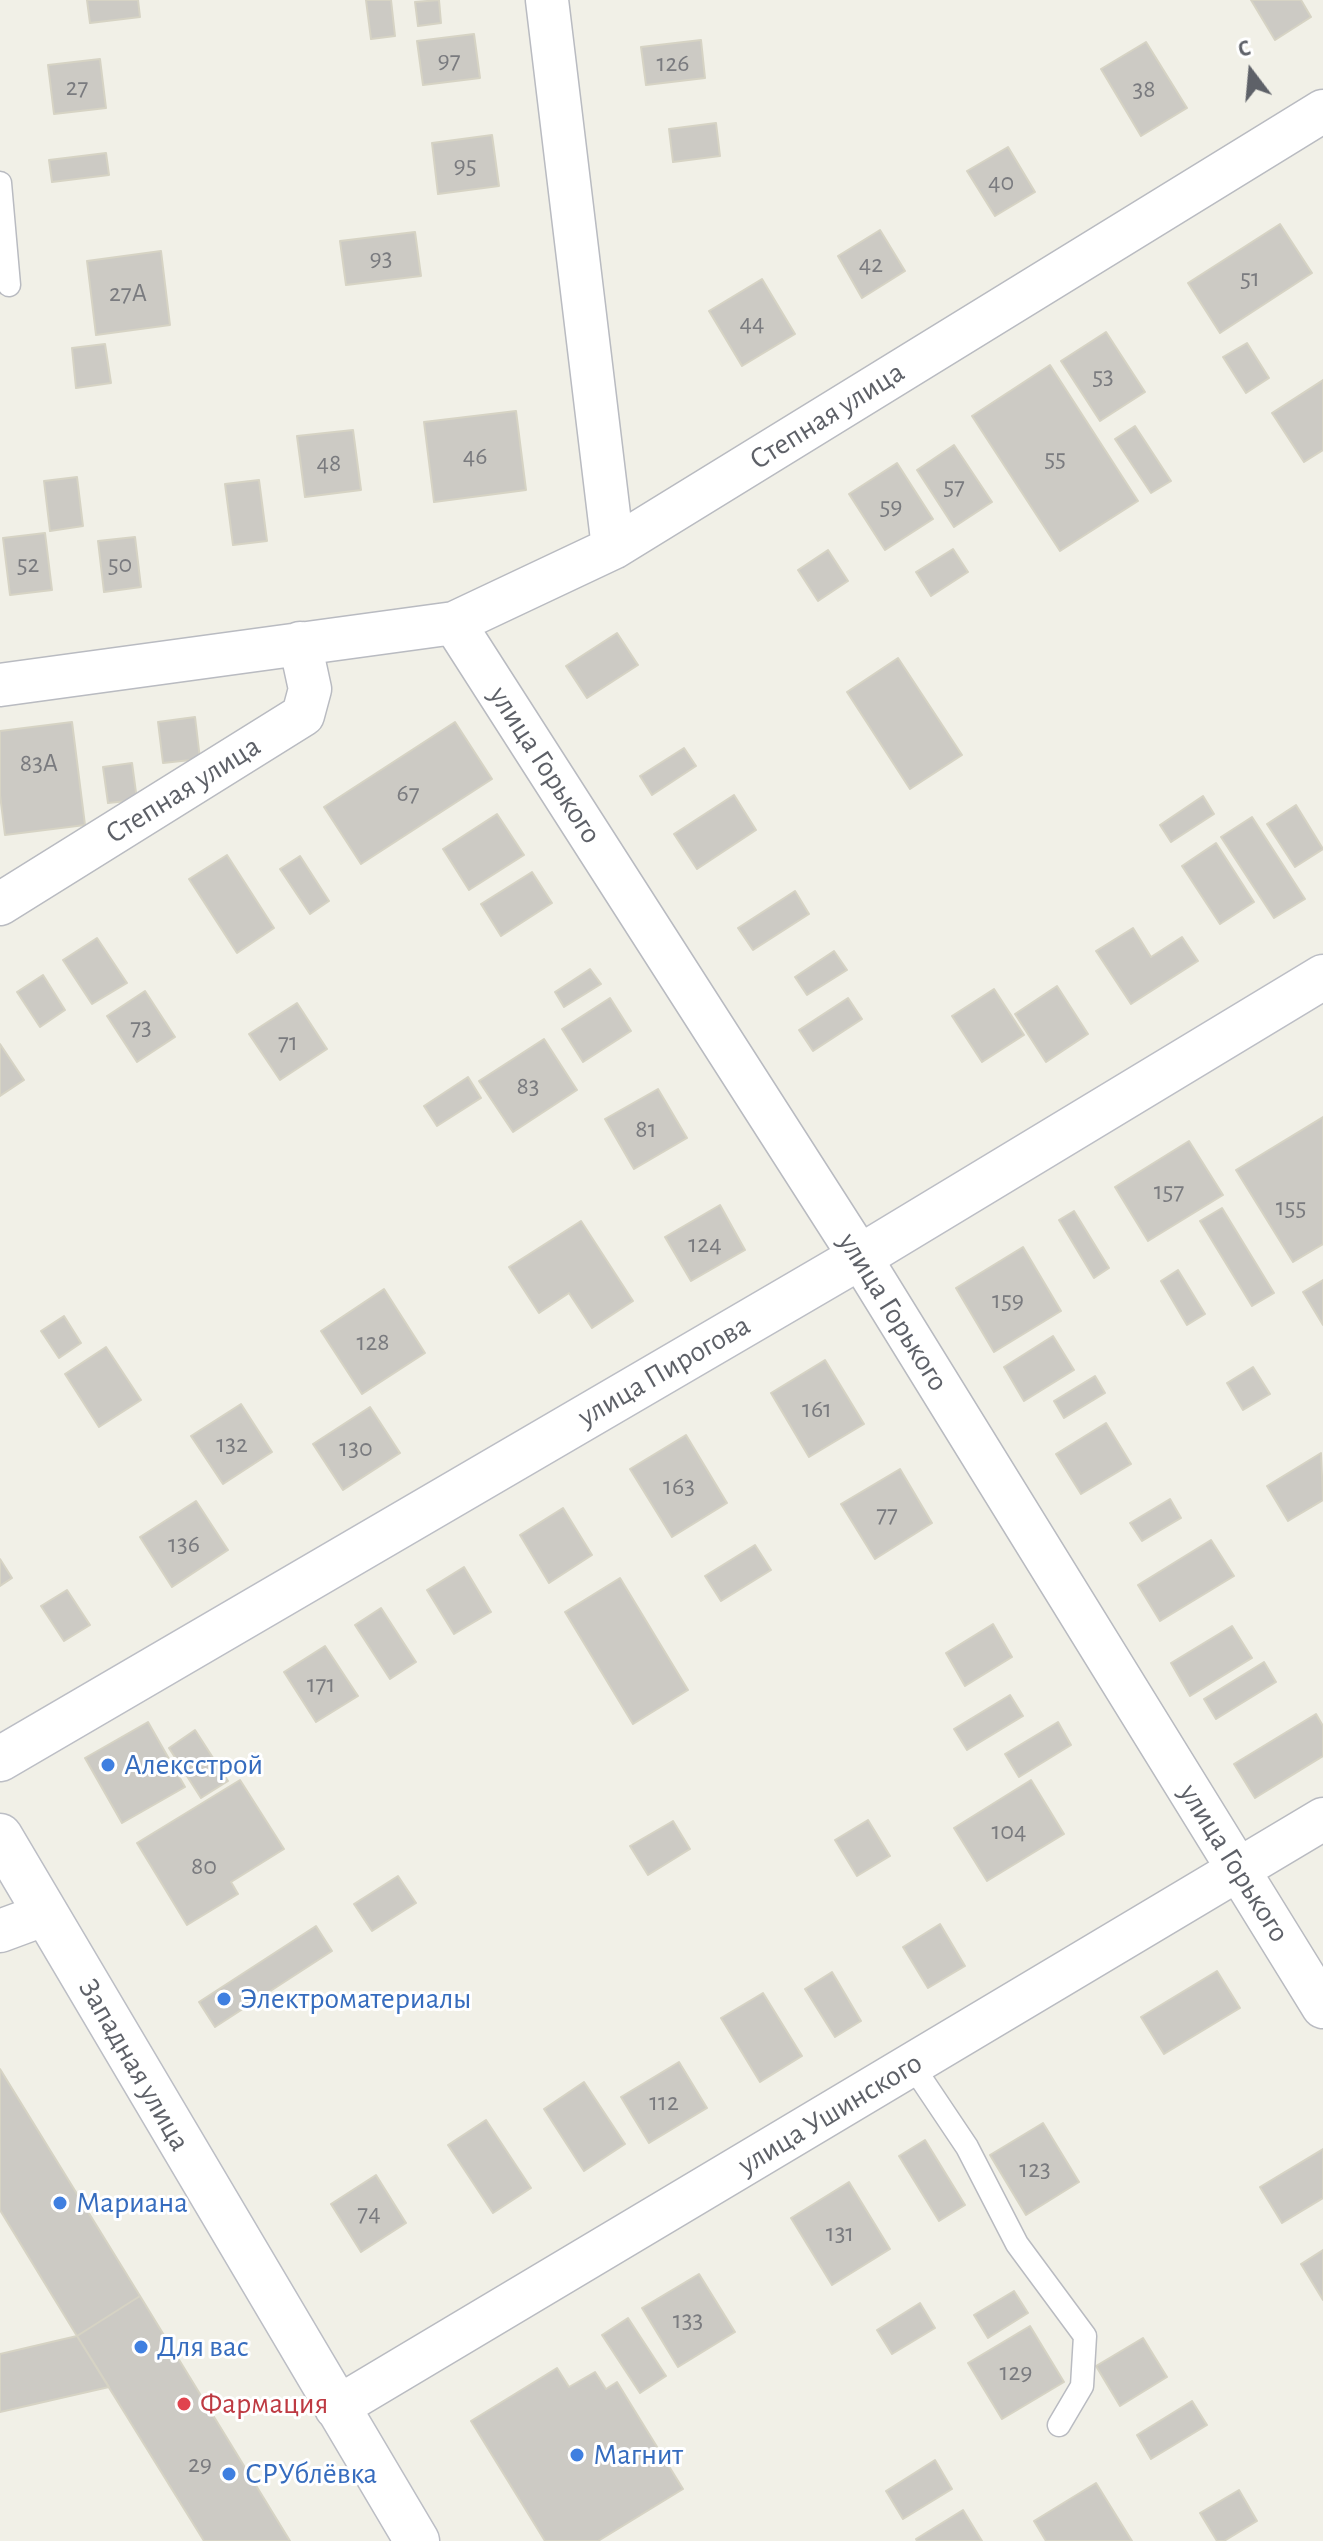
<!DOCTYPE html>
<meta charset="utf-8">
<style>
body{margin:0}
#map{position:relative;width:1323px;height:2541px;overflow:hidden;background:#f1f0e7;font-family:"Alegreya Sans",sans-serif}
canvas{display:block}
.north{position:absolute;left:1211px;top:32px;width:80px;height:80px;-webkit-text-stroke:6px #fff;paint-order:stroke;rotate:344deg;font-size:22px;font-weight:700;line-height:32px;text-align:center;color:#5e6168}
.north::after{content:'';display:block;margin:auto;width:28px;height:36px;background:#5e6168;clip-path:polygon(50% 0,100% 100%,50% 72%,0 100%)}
</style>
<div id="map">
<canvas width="1323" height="2541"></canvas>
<div class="north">С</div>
</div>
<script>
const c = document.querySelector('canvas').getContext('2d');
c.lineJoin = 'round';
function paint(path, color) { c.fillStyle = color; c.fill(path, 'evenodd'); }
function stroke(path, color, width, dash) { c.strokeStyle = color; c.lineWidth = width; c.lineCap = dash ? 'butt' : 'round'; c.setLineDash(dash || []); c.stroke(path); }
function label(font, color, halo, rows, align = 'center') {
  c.font = font + ' "Alegreya Sans",sans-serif'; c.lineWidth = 6; c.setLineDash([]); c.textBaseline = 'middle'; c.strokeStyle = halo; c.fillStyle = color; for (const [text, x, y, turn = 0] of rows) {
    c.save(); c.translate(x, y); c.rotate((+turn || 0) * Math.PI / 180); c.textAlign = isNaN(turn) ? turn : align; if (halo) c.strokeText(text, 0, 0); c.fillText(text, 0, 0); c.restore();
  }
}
const building = new Path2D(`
 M87,0H138L140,17L90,23Z
 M366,0H391L395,36L371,39Z
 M439,0L441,23L418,26L415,2Z
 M1251,0H1301L1311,17L1275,40Z
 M474,34L480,78L423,85L417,41Z
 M701,40L705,78L646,85L641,47Z
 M1146,42L1187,108L1141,136L1101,69Z
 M100,59L106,108L54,114L48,65Z
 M716,123L720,156L673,162L669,129Z
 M492,135L499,186L438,194L432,143Z
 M1008,147L1035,192L995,216L967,171Z
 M106,153L109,175L52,182L49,160Z
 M1280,224L1312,273L1220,333L1188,283Z
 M880,230L905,271L862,298L838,256Z
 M415,232L421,276L346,285L340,241Z
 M161,251L170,325L96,335L87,261Z
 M762,279L795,334L742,366L709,311Z
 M1106,332L1145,392L1100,421L1061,361Z
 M1247,343L1269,378L1246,393L1223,357Z
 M105,344L111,383L76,388L72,348Z
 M1050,365L1138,501L1060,551L972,416Z
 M1323,380V450L1304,462L1272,413Z
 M516,411L526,490L434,502L424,422Z
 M1135,426L1171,481L1151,493L1115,439Z
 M353,430L361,490L305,497L297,436Z
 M954,445L992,502L954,527L917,470Z
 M897,463L933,519L885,550L849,494Z
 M77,477L83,526L50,531L44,481Z
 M259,480L267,541L233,545L225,484Z
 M45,533L52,590L10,595L3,538Z
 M135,537L141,587L104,592L98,541Z
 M953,549L968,572L931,596L916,572Z
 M828,550L848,581L818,601L798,570Z
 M617,633L638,665L587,698L566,666Z
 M898,658L962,755L910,789L847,692Z
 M195,717L200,759L163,763L158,722Z
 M72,722L85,825L5,835L0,795V731Z
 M455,722L492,779L361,864L324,807Z
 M684,748L696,766L652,795L640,776Z
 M132,763L137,800L108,803L103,767Z
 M734,795L756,830L697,869L674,834Z
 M1203,796L1214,814L1171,842L1160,825Z
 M1296,805L1323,849L1295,867L1267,824Z
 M497,814L524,855L469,890L443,849Z
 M1252,817L1305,899L1274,918L1221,837Z
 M1216,843L1254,902L1220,924L1182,866Z
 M227,855L274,928L237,953L189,879Z
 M300,856L329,901L310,914L280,869Z
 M532,872L552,903L501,936L481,904Z
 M795,891L809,914L753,950L738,928Z
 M1133,928L1151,957L1182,937L1198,961L1131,1004L1096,951Z
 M97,938L127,983L92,1004L63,960Z
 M834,951L847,970L807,995L795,977Z
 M590,969L601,984L564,1007L555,992Z
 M43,975L65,1010L40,1027L17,992Z
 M1057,986L1088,1034L1046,1062L1015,1014Z
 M994,989L1024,1035L982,1062L952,1016Z
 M145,991L175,1037L137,1062L107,1016Z
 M610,998L631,1031L583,1062L562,1029Z
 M848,998L862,1019L813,1051L799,1030Z
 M297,1003L327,1049L280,1080L249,1034Z
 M544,1039L577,1090L513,1132L479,1081Z
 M0,1044L24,1080L0,1096Z
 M468,1077L481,1098L437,1126L424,1106Z
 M658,1089L687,1138L634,1169L605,1119Z
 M1323,1117V1244L1293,1262L1236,1170Z
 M1189,1141L1223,1195L1148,1241L1115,1187Z
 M720,1205L745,1250L691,1281L665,1237Z
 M1222,1208L1274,1293L1252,1306L1200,1221Z
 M1074,1211L1109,1268L1094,1278L1059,1220Z
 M581,1221L633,1301L592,1328L569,1293L539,1313L509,1267Z
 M1023,1247L1061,1311L994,1352L956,1288Z
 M1178,1270L1205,1314L1187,1325L1161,1281Z
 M1323,1280V1325L1303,1292Z
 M384,1289L425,1353L362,1394L321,1331Z
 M64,1316L81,1343L59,1358L41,1331Z
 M1053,1336L1074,1370L1024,1401L1004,1367Z
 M106,1347L141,1400L99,1427L65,1374Z
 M825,1360L864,1424L809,1457L771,1393Z
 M1253,1367L1270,1394L1243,1410L1227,1383Z
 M1095,1376L1105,1393L1064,1418L1054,1401Z
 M241,1404L272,1452L223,1484L191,1436Z
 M370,1407L400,1453L343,1490L313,1444Z
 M1106,1423L1131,1464L1081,1494L1056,1454Z
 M686,1435L727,1503L672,1537L630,1469Z
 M1321,1453L1323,1500L1288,1521L1267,1486Z
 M900,1469L932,1523L875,1559L841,1504Z
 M1170,1499L1181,1518L1142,1541L1130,1523Z
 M196,1501L228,1550L172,1587L140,1537Z
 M563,1508L592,1555L549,1583L520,1535Z
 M1211,1540L1234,1576L1160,1621L1138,1585Z
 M755,1545L771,1570L721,1601L705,1576Z
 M0,1559L12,1578L0,1586Z
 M464,1567L491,1612L454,1634L427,1590Z
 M620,1578L688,1690L633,1724L565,1612Z
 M67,1590L90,1625L64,1641L41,1606Z
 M381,1608L416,1662L390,1679L355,1625Z
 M993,1624L1012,1657L965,1686L946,1653Z
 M1232,1626L1252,1658L1190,1696L1171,1663Z
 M325,1646L358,1696L316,1722L284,1672Z
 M1264,1662L1276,1682L1216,1719L1204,1699Z
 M1010,1695L1023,1716L967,1750L954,1729Z
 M1316,1714L1323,1726V1756L1255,1798L1234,1764Z
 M148,1722L185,1787L122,1823L85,1758Z
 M1058,1722L1071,1745L1019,1777L1005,1754Z
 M195,1730L228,1781L201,1798L169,1748Z
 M240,1780L284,1849L231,1882L238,1894L187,1925L137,1843Z
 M1031,1780L1064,1834L987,1881L954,1828Z
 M868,1820L890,1856L857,1876L835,1840Z
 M673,1821L690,1849L648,1875L630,1846Z
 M398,1876L416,1903L372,1931L354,1904Z
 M940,1924L965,1966L928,1988L903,1947Z
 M316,1926L332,1951L215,2027L199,2002Z
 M1217,1971L1240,2008L1164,2054L1141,2017Z
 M832,1972L861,2021L835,2037L805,1989Z
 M763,1993L802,2056L760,2082L721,2018Z
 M679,2062L707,2108L649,2143L621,2097Z
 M0,2069L140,2296L77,2336L0,2210Z
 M584,2082L625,2144L584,2171L544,2109Z
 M486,2120L531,2188L493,2213L448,2145Z
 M1043,2123L1079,2182L1026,2215L990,2155Z
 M925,2140L965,2205L939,2221L899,2156Z
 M1323,2149V2198L1282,2223L1260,2187Z
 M376,2175L406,2223L361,2252L331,2204Z
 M849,2182L890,2249L832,2285L791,2218Z
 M1323,2250V2300L1301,2264Z
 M699,2274L735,2332L678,2367L642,2308Z
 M1014,2291L1028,2313L988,2338L974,2315Z
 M140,2296L290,2541H204L77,2336Z
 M920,2303L935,2328L892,2354L877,2330Z
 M628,2318L666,2376L640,2393L602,2335Z
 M1030,2326L1064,2382L1002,2419L968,2363Z
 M77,2336L109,2387L0,2412V2354Z
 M1143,2338L1167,2377L1120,2406L1096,2366Z
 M557,2368L569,2387L595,2372L606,2389L617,2382L683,2489L598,2541H545L471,2421Z
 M1192,2401L1207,2425L1151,2459L1137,2435Z
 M935,2460L952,2489L903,2519L886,2491Z
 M1096,2483L1132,2541H1046L1034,2521Z
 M1239,2490L1257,2521L1224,2541H1217L1200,2513Z
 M963,2510L982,2541H917L916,2539Z`);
const lane = new Path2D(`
 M0,183L9,285
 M912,2065L967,2147L1017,2244L1085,2336L1082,2386L1059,2425`);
const street = new Path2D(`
 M547,0L613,548
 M454,623L860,1257L1323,2007
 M0,685L454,623L613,548L1323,111
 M0,904L303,715L310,689L300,643
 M0,1931L46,1914
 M336,2408L1323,1819`);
const secondary = new Path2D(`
 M0,1759L860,1257L1323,977
 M0,1836L417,2541`);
const markers = [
 [108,1765,8,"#3f7fe0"],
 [224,1999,8,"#3f7fe0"],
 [60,2203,8,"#3f7fe0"],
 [141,2347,8,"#3f7fe0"],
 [184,2404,8,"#e0444e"],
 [577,2455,8,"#3f7fe0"],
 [229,2474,8,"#3f7fe0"]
];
const numberNames = [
 ["97",449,60],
 ["126",673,63],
 ["27",77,87],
 ["38",1144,89],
 ["95",465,165],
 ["40",1001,182],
 ["93",381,258],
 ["42",871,264],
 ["51",1250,278],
 ["27А",128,293],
 ["44",752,323],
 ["53",1103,376],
 ["46",475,456],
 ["55",1055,458],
 ["48",329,463],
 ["57",954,486],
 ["59",891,506],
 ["52",28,564],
 ["50",120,564],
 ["83А",39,763],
 ["67",408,793],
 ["73",141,1027],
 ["71",288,1042],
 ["83",528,1086],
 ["81",646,1129],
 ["157",1169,1191],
 ["155",1291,1207],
 ["124",705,1244],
 ["159",1008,1300],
 ["128",373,1342],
 ["161",817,1409],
 ["132",232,1444],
 ["130",356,1448],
 ["163",679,1486],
 ["77",887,1514],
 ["136",184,1544],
 ["171",321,1684],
 ["104",1009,1831],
 ["80",204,1866],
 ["112",664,2102],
 ["123",1035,2169],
 ["74",369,2213],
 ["131",840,2233],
 ["133",688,2320],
 ["129",1016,2372],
 ["29",200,2464]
];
const streetNames = [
 ["Степная улица",827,416,-32],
 ["улица Горького",545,765,57],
 ["Степная улица",183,790,-32],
 ["улица Горького",893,1312,58],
 ["улица Пирогова",664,1371,-30],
 ["улица Горького",1234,1863,58],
 ["Западная улица",134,2065,60],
 ["улица Ушинского",830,2114,-31]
];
const shopNames = [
 ["Алексстрой",124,1765],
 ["Электроматериалы",240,1999],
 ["Мариана",76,2203],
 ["Для вас",157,2347],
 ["Магнит",593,2455],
 ["СРУблёвка",245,2474]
];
const healthNames = [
 ["Фармация",200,2404]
];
paint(building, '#cccac4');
stroke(building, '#d6d3c4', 2);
stroke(lane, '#b9bbc1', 25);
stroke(street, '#b9bbc1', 45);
stroke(secondary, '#bcbec5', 47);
stroke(lane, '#fff', 22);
stroke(street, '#fff', 42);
stroke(secondary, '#fff', 44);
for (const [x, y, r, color] of markers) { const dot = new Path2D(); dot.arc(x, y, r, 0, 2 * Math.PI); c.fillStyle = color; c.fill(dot); stroke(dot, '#fff', 3); }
label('26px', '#7a7b7f', null, numberNames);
label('30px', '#5e6168', '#fff', streetNames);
label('30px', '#366cbe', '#fff', shopNames, 'left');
label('30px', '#be3a42', '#fff', healthNames, 'left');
</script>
